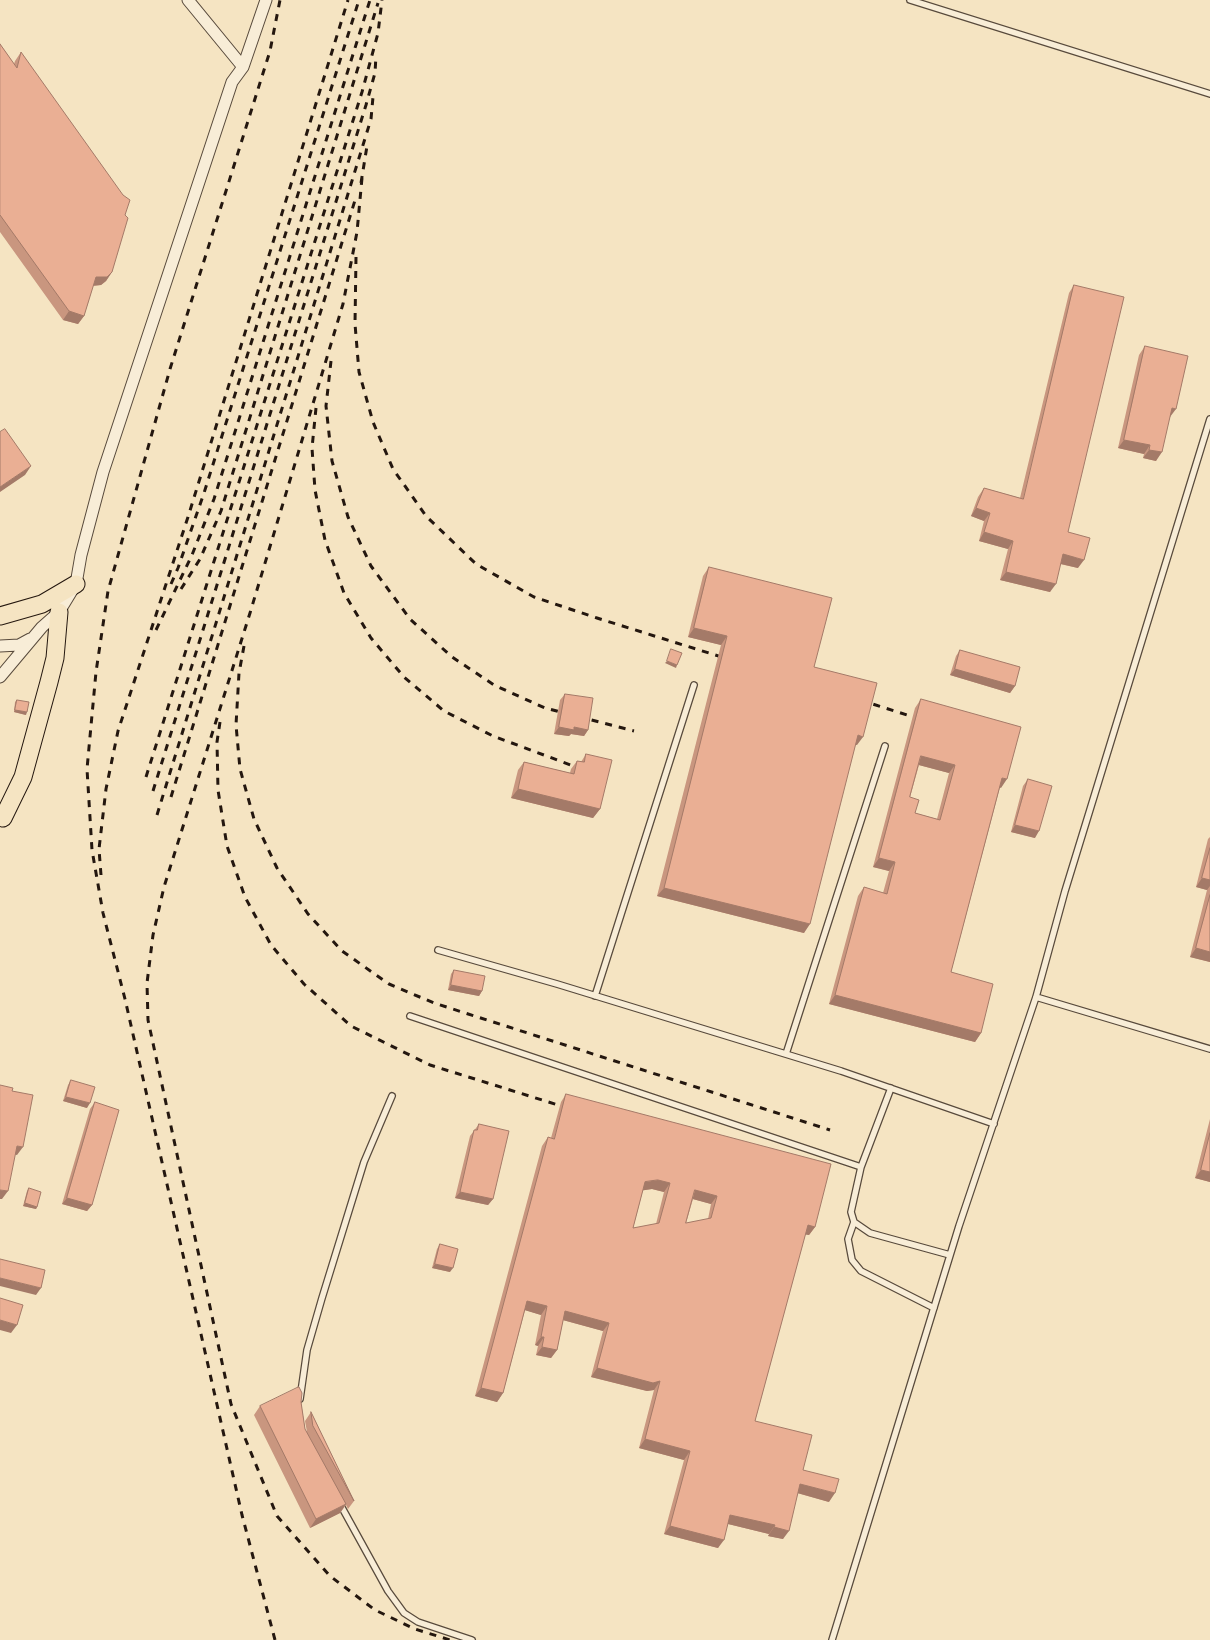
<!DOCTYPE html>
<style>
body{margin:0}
canvas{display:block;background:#f5e4c2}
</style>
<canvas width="1210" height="1640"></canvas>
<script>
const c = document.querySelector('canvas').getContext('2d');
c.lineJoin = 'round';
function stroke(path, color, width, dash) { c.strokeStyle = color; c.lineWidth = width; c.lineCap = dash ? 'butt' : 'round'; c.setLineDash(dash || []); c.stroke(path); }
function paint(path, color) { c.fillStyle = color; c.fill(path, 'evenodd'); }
const service = new Path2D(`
 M910,0L1210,94
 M438,950L557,984L841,1071L994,1124
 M595,996L694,685
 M1036,997L1210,1049
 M410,1016L861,1167
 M786,1054L885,746
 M891,1088L861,1167L851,1212L854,1222L870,1233L950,1255
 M854,1222L848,1239L852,1260L861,1271L934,1308
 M300,1399L307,1350L322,1298L364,1162L392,1096
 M340,1504L388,1591L404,1613L418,1622L472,1640
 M832,1640L959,1226L1036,997L1065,891L1210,419`);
const minor = new Path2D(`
 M188,0L243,67
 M0,646L19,645L30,639
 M0,677L42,627L59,612L76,584L81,555L103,472L232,82L243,67L266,0`);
const primary = new Path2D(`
 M0,616L42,604L76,584
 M3,818L23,777L49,682L55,658L59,612`);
const rail = new Path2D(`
 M362,178L357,232L343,304L250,613L164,887L153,935L147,983L148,1020L231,1404L277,1516L330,1576L375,1610L415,1629L450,1640
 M361,183L367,146
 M356,257L355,324L359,372L373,422L393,469L426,516L476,564L534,597L597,618L728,659
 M331,361L326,406L332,461L348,517L371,566L410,619L452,657L494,685L545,708L634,731
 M316,408L312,448L315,490L325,540L344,593L371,638L404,677L444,711L493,736L584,770
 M171,584L178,568L204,493L359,0
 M181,589L200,559L221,511L378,3
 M156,630L192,555L214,499L370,0
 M244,646L239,673L236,725L240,769L254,819L277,868L308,914L342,951L389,984L434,1003L830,1130
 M860,700L923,720
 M220,722L217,742L218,790L227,846L245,897L271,945L304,984L351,1026L430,1065L571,1109
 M146,777L362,92L378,33L382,0
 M153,791L366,105L375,73L376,55
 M171,797L356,197
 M157,815L371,119L373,97
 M101,875L99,849L106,789L118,731L188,517L348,0
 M275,1640L242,1515L125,999L103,913L92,850L87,769L96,672L108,591L170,369L270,51L280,0`);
const wall = new Path2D(`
 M0,44L14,64L15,61L21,52L125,215L112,272L106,281L101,285L93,286L84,316L78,324L63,320L0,232Z
 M1074,285L1068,532L1078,568L1060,564L1050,592L1000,580L1008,549L979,541L984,521L971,516L978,497L984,488L1020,498L1069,293Z
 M1145,346L1170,417L1156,461L1143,458L1144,454L1118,448L1139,355Z
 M709,567L814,667L857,745H855L804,933L657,896L721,645L688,637L703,576Z
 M960,650L1015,686L1010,693L950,675L956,656Z
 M565,694L588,730L584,736L571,734L569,736L554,734L560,700Z
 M921,699L1001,788L1000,787L951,972L981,1033L975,1042L829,1004L858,896L864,887L883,893L889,871L873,867L915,708ZM919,765L949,773L937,819L915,813L910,797Z
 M17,700L26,715L14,712L15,702Z
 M586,754L600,809L593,818L511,798L518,770L524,762L570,773L571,769L577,761L581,762Z
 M1028,779L1035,838L1011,832L1023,786Z
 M1210,837V962L1190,957L1207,890L1196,887L1208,839Z
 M454,970L482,991L479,996L448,990L451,974Z
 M71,1080L87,1108L63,1101L68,1085Z
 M566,1094L815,1227L809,1235L805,1234L755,1421L803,1470L829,1502L797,1493L783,1539L768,1536L769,1534L728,1524L718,1548L664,1534L684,1460L639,1448L654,1390L647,1391L591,1377L603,1331L563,1320L557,1350L551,1358L536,1355L538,1346L535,1345L541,1315L525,1310L503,1393L497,1402L475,1396L542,1146L548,1137L551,1138L561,1102ZM652,1189L664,1192L656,1224L633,1228L643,1190ZM693,1199L711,1204L708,1219L686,1223Z
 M95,1102L92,1205L87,1211L62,1204L90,1109Z
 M1210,1119V1182L1195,1178Z
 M479,1124L493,1199L488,1205L455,1198L470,1136Z
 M29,1188L37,1207L36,1209L23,1206L27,1191Z
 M440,1244L450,1272L432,1268L437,1249Z
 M301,1402L305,1429L307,1432L305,1421L311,1412L354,1501L348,1509L346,1505L340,1513L310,1528L254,1415L260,1406Z`);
const shadedWall = new Path2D(`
 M112,272L106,281L101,285L89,286L96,277Z
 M69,311L84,316L78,324L63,320Z
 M1172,408L1176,409L1170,417L1166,416Z
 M1124,440L1150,445L1144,454L1118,448Z
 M1149,450L1162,452L1156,461L1143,458Z
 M31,466L25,475L0,492V487Z
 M976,508L990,513L984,521L971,516Z
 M984,532L1013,541L1008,549L979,541Z
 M1063,554L1084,560L1078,568L1057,563Z
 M1006,572L1056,584L1050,592L1000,580Z
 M694,628L727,636L721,645L688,637Z
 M667,661L677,665L676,668L665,663Z
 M955,669L1015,686L1010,693L950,675Z
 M15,710L27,712L26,715L14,712Z
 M559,727H574L588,730L584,736L571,734L569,736L554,734Z
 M858,735L863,737L857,745L852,744Z
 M921,756L955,765L949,773L915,764Z
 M1002,778L1007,779L1001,788L996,786Z
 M518,789L600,809L593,818L511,798Z
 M1015,825L1039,831L1035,838L1011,832Z
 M879,858L895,862L889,871L873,867Z
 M1202,878L1210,880V886L1207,890L1196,887Z
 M664,888L810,924L804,933L657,896Z
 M1196,948L1210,952V962L1190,957Z
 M451,985L482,991L479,996L448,990Z
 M835,995L981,1033L975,1042L829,1004Z
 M66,1097L90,1103L87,1108L63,1101Z
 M17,1146L23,1147L17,1155L11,1154Z
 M1201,1170L1210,1172V1182L1195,1178Z
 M658,1180L670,1183L664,1192L652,1189L639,1191L645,1182Z
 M0,1190L8,1191L2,1199H0Z
 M695,1190L717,1196L711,1204L689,1198Z
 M460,1192L493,1199L488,1205L455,1198Z
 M67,1198L92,1205L87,1211L62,1204Z
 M25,1203L37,1207L36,1209L23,1206Z
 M808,1225L815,1227L809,1235L802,1234Z
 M435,1264L453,1268L450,1272L432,1268Z
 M0,1278L41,1288L36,1295L0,1286Z
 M527,1301L547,1306L541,1315L521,1309Z
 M565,1311L609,1323L603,1331L559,1319Z
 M0,1320L17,1325L11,1333L0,1330Z
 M541,1337H544L538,1346L535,1345Z
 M542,1347L557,1350L551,1358L536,1355Z
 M597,1368L660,1381L654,1390L647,1391L591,1377Z
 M481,1388L503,1393L497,1402L475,1396Z
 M645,1439L690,1451L684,1460L639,1448Z
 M800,1484L835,1493L829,1502L794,1492Z
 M346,1504L340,1513L310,1528L316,1519Z
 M730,1515L775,1525L769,1534L724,1523Z
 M670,1526L724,1540L718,1548L664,1534Z
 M774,1527L789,1531L783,1539L768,1536Z`);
const building = new Path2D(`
 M0,44L17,68L21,52L123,195L130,200L125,215L128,218L112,272L107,277H96L84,316L69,311L0,215Z
 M1074,285L1124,297L1068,532L1090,538L1084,560L1063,554L1056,584L1006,572L1013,541L984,532L990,513L976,508L984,488L1023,499Z
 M1145,346L1188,356L1176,409L1172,408L1162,452L1149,450L1150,445L1124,440Z
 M5,429L31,466L0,487V432Z
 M709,567L832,598L814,667L877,683L863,737L858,735L810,924L664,888L727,636L694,628Z
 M671,649L682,653L677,665L667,661Z
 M960,650L1020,667L1015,686L955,669Z
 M565,694L593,698L588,730L574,727V730L559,727Z
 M921,699L1021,727L1007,779L1002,778L951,972L993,984L981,1033L835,995L864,887L887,894L895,862L879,858ZM921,756L955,765L940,820L915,813L919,800L910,797Z
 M17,700L29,702L27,712L15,710Z
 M586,754L612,760L600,809L518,789L524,762L574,774L577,761L584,762Z
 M1028,779L1052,786L1039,831L1015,825Z
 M1210,848V880L1202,878Z
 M1210,895V952L1196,948Z
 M454,970L485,976L482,991L451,985Z
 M71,1080L95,1087L90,1103L66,1097Z
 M0,1085L13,1088L12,1091L33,1095L23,1147L17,1146L8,1191L0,1190Z
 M566,1094L831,1164L815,1227L808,1225L755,1421L812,1435L803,1470L839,1479L835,1493L800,1484L789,1531L774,1527L775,1525L730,1515L724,1540L670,1526L690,1451L645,1439L660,1381L653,1383L597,1368L609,1323L565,1311L557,1350L542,1347L544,1337H541L547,1306L527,1301L503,1393L481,1388L548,1137L554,1139ZM658,1180L670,1183L659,1223L633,1228L645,1182ZM695,1190L717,1196L711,1218L686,1223Z
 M95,1102L119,1110L92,1205L67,1198Z
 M479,1124L509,1131L493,1199L460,1192L474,1130H477Z
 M1210,1133V1172L1201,1170Z
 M29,1188L41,1192L37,1207L25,1203Z
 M440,1244L458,1249L453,1268L435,1264Z
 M0,1259L45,1270L41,1288L0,1278Z
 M0,1298L23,1305L17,1325L0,1320Z
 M299,1387L302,1393L301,1402L305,1429L346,1504L316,1519L260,1406Z
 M311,1412L354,1501L313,1426Z`);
stroke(service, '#584a3c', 8);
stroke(minor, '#584a3c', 13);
stroke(primary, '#24170f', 19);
stroke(service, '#f8edd7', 5.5);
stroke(minor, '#f8edd7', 11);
stroke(primary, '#f5e4c2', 17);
stroke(rail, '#24170f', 3, [7, 7]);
paint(wall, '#c9967f');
paint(shadedWall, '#a47a68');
paint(building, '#eaaf94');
stroke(building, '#a47a68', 1);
</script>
